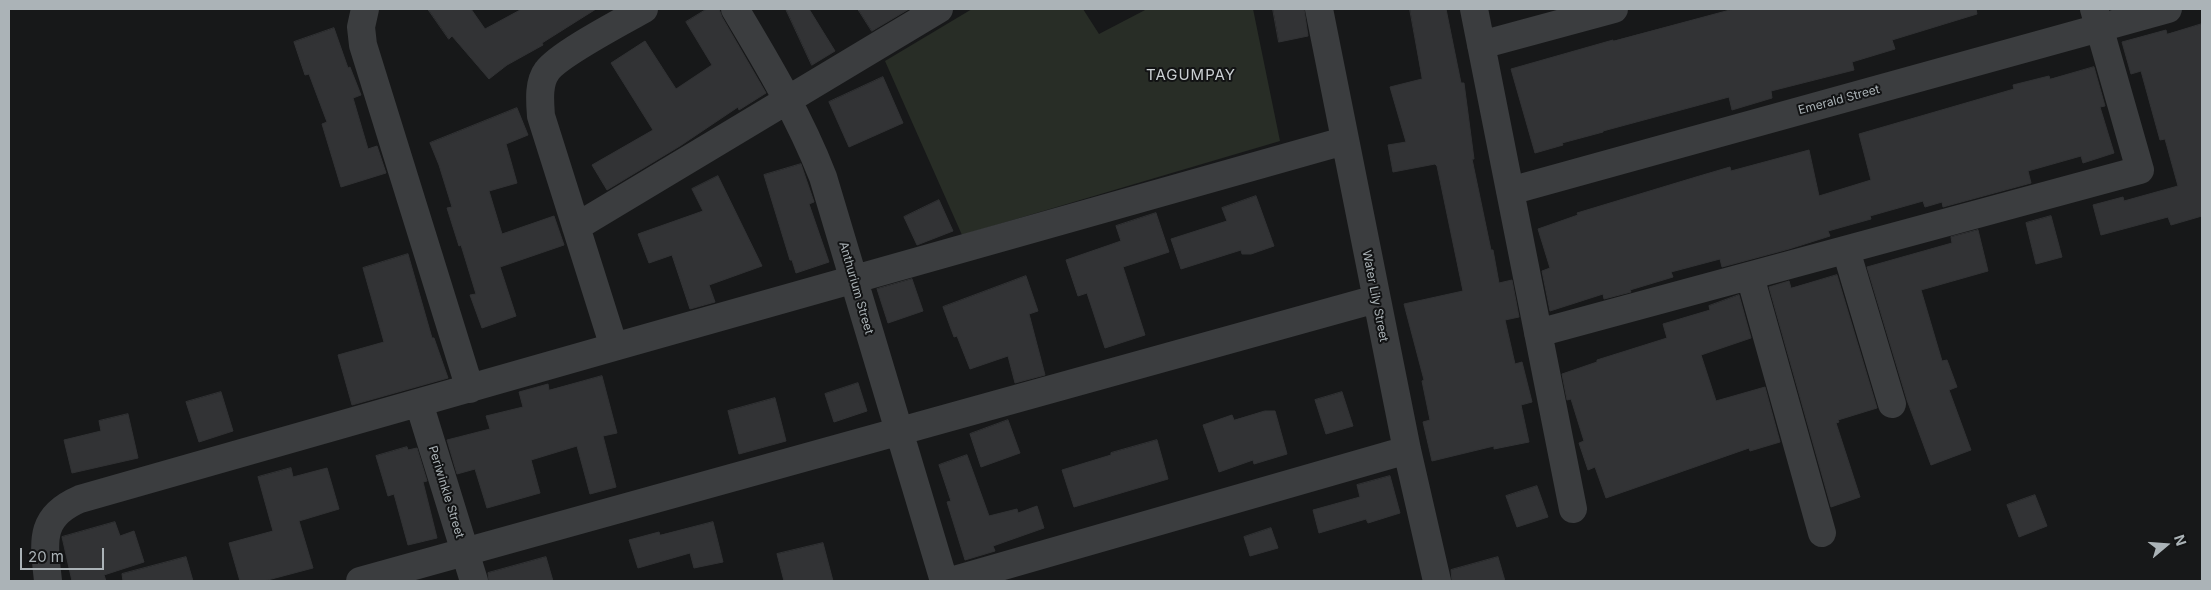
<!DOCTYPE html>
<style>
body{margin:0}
#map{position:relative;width:2211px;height:590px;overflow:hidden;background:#171819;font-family:Inter,sans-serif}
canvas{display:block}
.frame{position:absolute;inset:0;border:10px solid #abb3b7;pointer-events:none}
.north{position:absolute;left:2141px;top:520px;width:50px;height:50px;-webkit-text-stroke:4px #121314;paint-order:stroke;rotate:72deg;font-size:14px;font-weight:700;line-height:20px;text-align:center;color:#abb3b7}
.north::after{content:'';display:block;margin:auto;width:18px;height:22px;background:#abb3b7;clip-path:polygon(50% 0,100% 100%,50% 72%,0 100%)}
.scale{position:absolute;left:20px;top:548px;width:84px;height:22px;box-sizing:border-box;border:2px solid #abb3b7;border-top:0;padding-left:6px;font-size:15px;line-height:18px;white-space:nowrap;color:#abb3b7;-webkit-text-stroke:4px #121314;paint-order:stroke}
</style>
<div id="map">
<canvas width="2211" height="590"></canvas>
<div class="frame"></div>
<div class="north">N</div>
<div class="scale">20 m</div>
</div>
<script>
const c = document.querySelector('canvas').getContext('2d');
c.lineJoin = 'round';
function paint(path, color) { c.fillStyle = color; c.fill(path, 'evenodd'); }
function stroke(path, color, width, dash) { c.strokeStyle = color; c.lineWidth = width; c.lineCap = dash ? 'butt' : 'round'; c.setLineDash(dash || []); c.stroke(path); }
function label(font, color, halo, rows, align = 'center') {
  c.font = font + ' Inter,sans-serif'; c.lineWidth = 4; c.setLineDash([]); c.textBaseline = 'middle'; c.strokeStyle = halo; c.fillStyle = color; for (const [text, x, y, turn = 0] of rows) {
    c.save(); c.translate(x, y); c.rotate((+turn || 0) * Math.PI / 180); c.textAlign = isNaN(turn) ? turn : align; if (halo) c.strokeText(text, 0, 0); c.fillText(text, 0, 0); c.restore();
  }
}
const green = new Path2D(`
 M972,9H1083L1099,34L1147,9H1253L1280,141L962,235L885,61Z`);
const building = new Path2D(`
 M428,9H471L485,29L522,9H596L542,43L543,45L507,65L489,79L452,36L449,39Z
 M707,9H719L722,17L766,93L739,110L738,107L680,146L607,190L592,165L653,130L611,63L645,41L676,89L712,65L686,22Z
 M786,9H809L835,51L812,65Z
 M858,9H909L872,31Z
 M1273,9H1304L1308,36L1279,42Z
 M1410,9H1446L1461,83H1464L1474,159H1472L1491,250H1493L1499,283L1512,280L1519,317L1505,320L1515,364L1522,362L1532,402L1521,405L1529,442L1494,449V446L1432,461L1423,422L1430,420L1422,381L1424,380L1404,304L1463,291L1437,166L1435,164L1393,172L1388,145L1406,142L1390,87L1422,79Z
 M1734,9H1976L1977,14L1892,40L1895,49L1852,62L1854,70L1771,91L1772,98L1732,110L1729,97L1603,131V132L1562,143L1563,145L1535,153L1511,69L1613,40V41Z
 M2202,24V216L2171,225L2168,217L2101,235L2093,205L2123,197L2124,201L2178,186L2165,139L2160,140L2141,71L2131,74L2122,42L2166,30L2167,34Z
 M334,28L348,68L350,67L361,95L353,98L368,149L377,146L386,173L341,187L322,124L327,122L309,74L305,75L294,42Z
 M2094,67L2105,106L2100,107L2114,153L2083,163L2081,156L2028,171L2031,183L1943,207L1942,202L1925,207L1923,201L1870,216L1871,219L1828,231L1830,236L1789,249L1722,267L1720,259L1671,272L1673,277L1630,290L1631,292L1604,299L1603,294L1550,311L1542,271L1550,268L1538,229L1578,215L1577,213L1696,177L1730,167L1731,171L1809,150L1819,196L1871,180L1859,134L2014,89L2013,85L2049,76L2050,79Z
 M883,77L903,123L849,147L829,102Z
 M517,108L528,135L506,144L517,183L489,191L502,234L554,216L564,245L500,267L516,316L482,328L470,295L476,294L461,245L459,246L447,208L452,207L439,165L430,143Z
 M801,164L814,202L809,204L829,262L796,273L792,260H790L764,175Z
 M718,176L762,266L709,285L715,302L690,309L672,255L649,263L638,234L703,211L692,189Z
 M1256,196L1274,246L1251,254H1242L1241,250L1181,269L1171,239L1227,221L1222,208Z
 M939,200L953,231L917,245L904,217Z
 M1156,213L1169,252L1123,267L1145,335L1105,348L1087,293L1078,296L1066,260L1121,241L1116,226Z
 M2051,216L2062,257L2036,264L2026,223Z
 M1978,230L1988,271L1921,290L1942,361L1947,360L1957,387L1949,390L1971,450L1931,465L1907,400L1867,267L1952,243L1951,237Z
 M408,254L432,338H434L448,378L352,405L338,355L384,342L363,268Z
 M1837,275L1877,408L1838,420L1839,422L1836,423L1860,497L1831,507L1769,287L1789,281L1791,288Z
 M1026,276L1038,311L1029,314L1045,375L1015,383L1008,356L970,369L957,336L954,337L943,307Z
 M912,279L923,311L888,323L877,289Z
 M1739,295L1751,338L1701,355L1716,401L1765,387L1780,442L1750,451L1749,448L1606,498L1595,467L1588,470L1579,443L1584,441L1571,399L1567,400L1562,374L1597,362V360L1667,338L1663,324L1710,310L1709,306Z
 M602,376L617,433L603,436L616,487L590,494L577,446L531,460L540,493L487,508L475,469L457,474L447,440L490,429L486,416L523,407L519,392L548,384L549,390Z
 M858,383L867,411L834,422L825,394Z
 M221,392L233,431L199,442L186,402Z
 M1342,392L1353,426L1326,434L1315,400Z
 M775,398L786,441L739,454L728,411Z
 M1265,411H1275L1287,454L1254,464L1253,460L1219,472L1203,425L1232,415L1234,420Z
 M128,414L138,458L72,473L64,440L101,431L99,421Z
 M1008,420L1020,453L981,467L970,434Z
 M1157,440L1168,479L1074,507L1062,470L1111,455V453Z
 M407,447L408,450L417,448L427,481L423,482L437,538L408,545L394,494L388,496L376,456Z
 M967,455L989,516L1017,509L1018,513L1037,506L1044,528L993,546L995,551L965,560L947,502L951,501L939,465Z
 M291,468L293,477L327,468L339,509L299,521L313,568L264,581H240L229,543L273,531L258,477Z
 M1390,476L1400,513L1368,523L1366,519L1319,533L1313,510L1360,497L1357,485Z
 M1537,486L1548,517L1517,527L1506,496Z
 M2035,495L2047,526L2019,537L2007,505Z
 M115,522L120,536L134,531L144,562L104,575L106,581H72L62,537Z
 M713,522L723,562L694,568L690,553L638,568L629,540L659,532L660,535Z
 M1271,528L1278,548L1250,556L1244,537Z
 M823,543L833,581H784L777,554Z
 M186,557L193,581H123L122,574Z
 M546,557L553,581H489L488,573Z
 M1498,557L1505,581H1452L1451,570Z`);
const minor = new Path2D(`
 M365,9L361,27L363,45L470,389
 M735,9C768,64 800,118 823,177L944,581
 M1319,9L1407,450L1437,581
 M1474,9L1573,509
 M1481,45L1614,9
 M1510,191L2168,9
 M576,227L939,9
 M1846,250L1892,404
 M1750,276L1822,533
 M1538,333L2140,170L2094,9
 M614,347L1344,141
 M419,403L474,581
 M48,581C44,542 38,517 80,499L614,347L541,116C540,102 538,83 547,71C559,54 623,21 644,9
 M360,581L1376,299
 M951,581L1407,450`);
const streetNames = [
 ["Emerald Street",1839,100,-15],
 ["Anthurium Street",856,288,74],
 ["Water Lily Street",1375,296,79],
 ["Periwinkle Street",446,492,73]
];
const quarterNames = [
 ["TAGUMPAY",1191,75]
];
paint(green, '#282d26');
paint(building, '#323335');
stroke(building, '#313234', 1);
stroke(minor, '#3b3d3f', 28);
label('12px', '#abb3b7', '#121314', streetNames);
c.letterSpacing = '1px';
label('15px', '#cbd0d3', '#121314', quarterNames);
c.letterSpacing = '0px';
</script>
